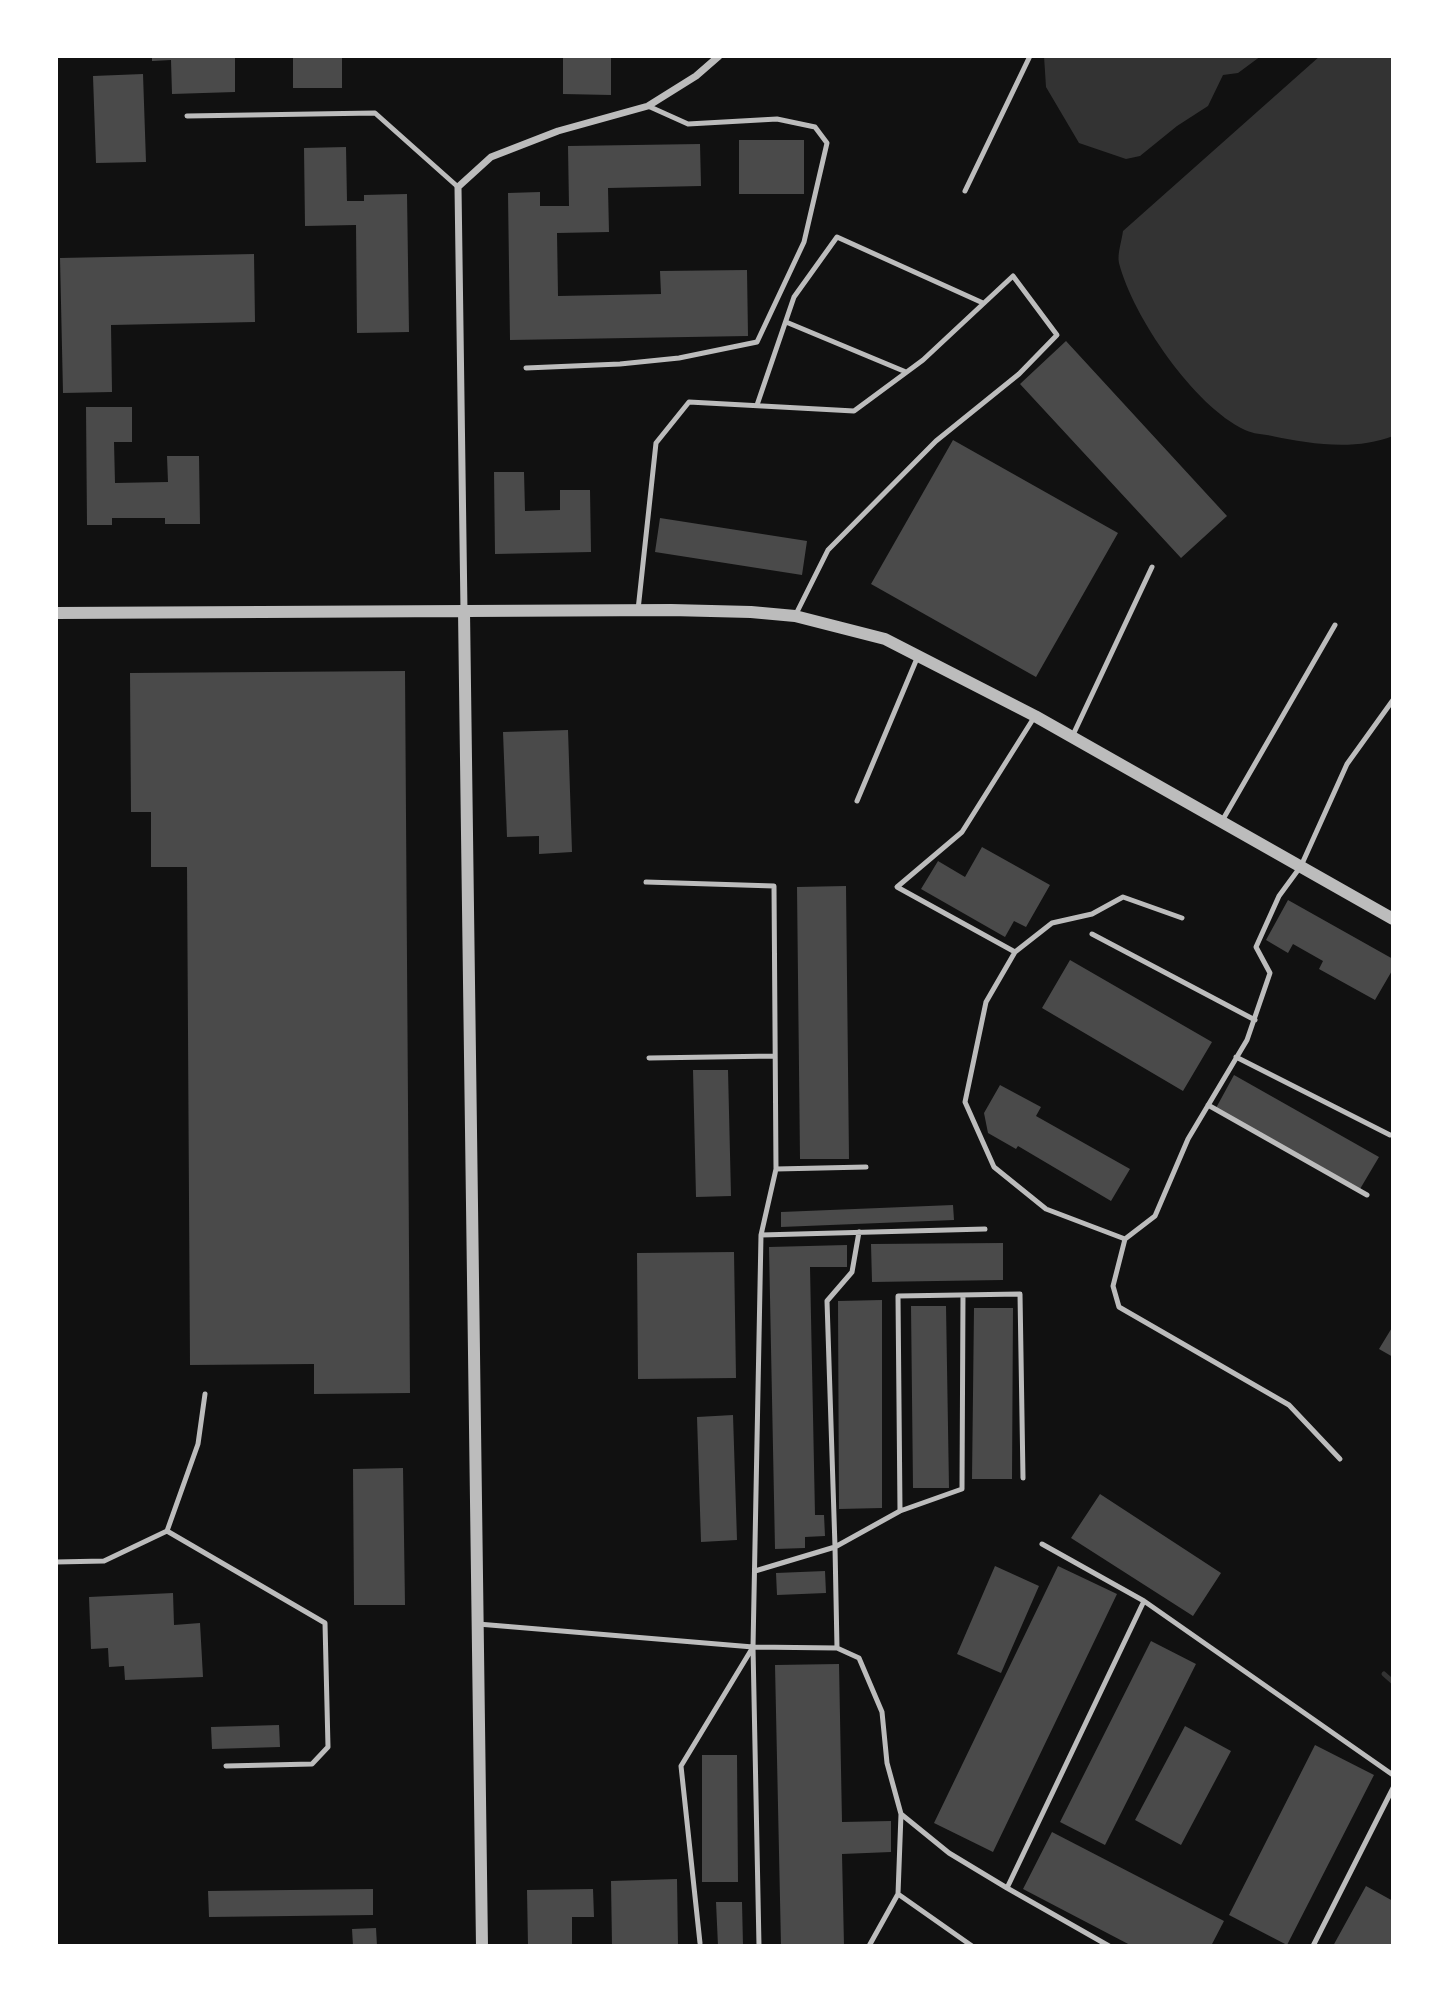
<!DOCTYPE html>
<style>
body{margin:0}
#map{position:relative;width:1449px;height:2002px;overflow:hidden;background:#111;font-family:Overpass,sans-serif}
canvas{display:block}
.frame{position:absolute;inset:0;border:58px solid #fff;pointer-events:none}
</style>
<div id="map">
<canvas width="1449" height="2002"></canvas>
<div class="frame"></div>
</div>
<script>
const c = document.querySelector('canvas').getContext('2d');
c.lineJoin = 'round';
function paint(path, color) { c.fillStyle = color; c.fill(path, 'evenodd'); }
function stroke(path, color, width, dash) { c.strokeStyle = color; c.lineWidth = width; c.lineCap = dash ? 'butt' : 'round'; c.setLineDash(dash || []); c.stroke(path); }
const water = new Path2D(`
 M1044,56H1261L1238,73L1223,75L1208,106L1177,126L1140,156L1126,159L1079,143L1046,87Z
 M1320,56H1393V436C1355,451 1310,444 1272,436C1263,434 1253,434 1245,430C1194,406 1133,317 1119,263C1117,254 1122,240 1123,231Z`);
const stream = new Path2D(`
 M1384,1674L1393,1682`);
const building = new Path2D(`
 M152,56H235V92L172,94L171,60L152,61Z
 M293,56H342V88H293Z
 M563,56H611V95L563,94Z
 M143,74L146,162L96,163L93,76Z
 M739,140H804V194H739Z
 M700,144L701,186L608,188L609,232L557,233L558,296L661,294L660,271L747,270L748,336L510,340L508,193L540,192V206H569L568,146Z
 M346,147L347,201H364V195L407,194L409,332L357,333L356,225L305,226L304,148Z
 M254,254L255,322L111,325L112,392L63,393L60,258Z
 M1066,341L1227,516L1181,558L1020,384Z
 M86,407H132V442H114L115,483L168,482L167,456H199L200,524H165V518H112V525H87Z
 M953,440L1118,533L1036,677L871,584Z
 M494,472H524L525,511L560,510V490H590L591,552L495,554Z
 M660,518L807,541L802,575L655,552Z
 M405,671L410,1393L314,1394V1364L190,1365L187,867H151V812H131L130,673Z
 M568,730L572,852L539,854V836L507,837L503,732Z
 M982,847L1050,885L1026,927L1014,921L1005,937L921,889L938,861L965,877Z
 M846,886L849,1159H800L797,887Z
 M1288,900L1393,959V969L1375,1000L1319,969L1323,961L1293,944L1288,953L1266,940Z
 M1070,960L1212,1042L1183,1091L1042,1008Z
 M693,1070H728L731,1196L696,1197Z
 M1234,1075L1379,1157L1360,1189L1216,1108Z
 M1000,1085L1041,1107L1036,1116L1130,1169L1111,1201L1018,1146L1016,1149L988,1133L984,1113Z
 M953,1205L954,1220L781,1227V1212Z
 M1003,1243V1280L872,1282L871,1244Z
 M847,1245V1267H810L815,1515H824L825,1536L805,1537V1548L775,1549L769,1247Z
 M734,1252L736,1378L638,1379L637,1253Z
 M882,1300V1508L839,1509L838,1301Z
 M911,1306H946L949,1488H913Z
 M974,1308H1013L1012,1479H972Z
 M1393,1326V1357L1379,1349Z
 M733,1415L737,1540L701,1542L697,1417Z
 M403,1468L405,1605H354L353,1469Z
 M1100,1494L1221,1573L1193,1616L1071,1538Z
 M995,1566L1039,1586L1001,1673L957,1654Z
 M1058,1566L1117,1594L993,1852L934,1823Z
 M825,1571L826,1593L777,1595L776,1573Z
 M173,1593L174,1625L200,1623L203,1677L125,1680L124,1666L109,1667L108,1648L91,1649L89,1597Z
 M1151,1641L1196,1664L1105,1845L1060,1822Z
 M839,1664L842,1822L891,1821V1852L842,1854L844,1946H781L775,1665Z
 M279,1725L280,1747L212,1749L211,1727Z
 M1185,1726L1231,1751L1181,1845L1135,1820Z
 M1315,1745L1374,1775L1287,1945L1229,1915Z
 M702,1755H737L738,1882H702Z
 M1052,1832L1224,1921L1211,1946H1132L1023,1889Z
 M677,1879L678,1946H612L611,1881Z
 M1366,1886L1393,1901V1946H1333Z
 M373,1889V1915L209,1917L208,1891Z
 M593,1889L594,1917H572V1946H528L527,1890Z
 M716,1902H742L743,1946H718Z
 M376,1928L377,1946H353L352,1929Z`);
const service = new Path2D(`
 M187,116L375,113L458,187
 M965,191L1030,56
 M786,322L906,372
 M526,368L620,364L679,358L757,342L804,242L827,143L815,127L777,119L688,124L648,106
 M757,405L794,297L837,237L983,303
 M638,610L656,443L689,402L854,411L923,360L1013,276L1057,335L1019,374L936,441L828,550L795,616
 M1035,716L962,832L897,887L1015,952L1052,923L1092,914L1123,897L1182,918
 M1072,737L1152,567
 M857,801L918,656
 M1222,821L1335,625
 M646,882L774,886L776,1169
 M1092,934L1255,1020
 M1015,952L986,1002L965,1102L994,1167L1046,1209L1125,1239
 M1236,1057L1390,1135
 M649,1058L775,1056
 M1208,1105L1367,1195
 M761,1235L985,1229
 M1340,1459L1289,1405L1119,1307L1113,1286L1125,1239L1155,1216L1188,1139L1247,1040L1270,973L1256,947L1279,896L1301,866L1347,764L1393,700
 M900,1511L962,1489L963,1295
 M167,1531L325,1623L328,1747L312,1764L226,1766
 M56,1562L104,1561L167,1531L198,1444L205,1394
 M755,1571L835,1547L827,1301L852,1272L859,1232
 M1144,1601L1393,1775
 M478,1624L753,1647L837,1648L859,1658L882,1712L887,1763L901,1814L898,1894L972,1946
 M753,1647L761,1235L776,1169L866,1167
 M837,1648L835,1547L900,1511L898,1296L1020,1294L1023,1478
 M901,1814L949,1853L1007,1888L1144,1601L1042,1544
 M1007,1888L1109,1946
 M700,1943L681,1766L753,1647L759,1946
 M869,1946L898,1894
 M1313,1946L1393,1788`);
const minor = new Path2D(`
 M464,611L458,187L491,157L558,131L648,106L696,76L719,56`);
const tertiary = new Path2D(`
 M464,611L482,1946
 M56,613L671,610L751,612L795,616L885,639L1035,716L1393,919`);
paint(water, '#333');
stroke(stream, '#333', 5);
paint(building, '#4a4a4a');
stroke(service, '#bcbcbc', 5);
stroke(minor, '#bcbcbc', 7);
stroke(tertiary, '#bcbcbc', 12);
</script>
